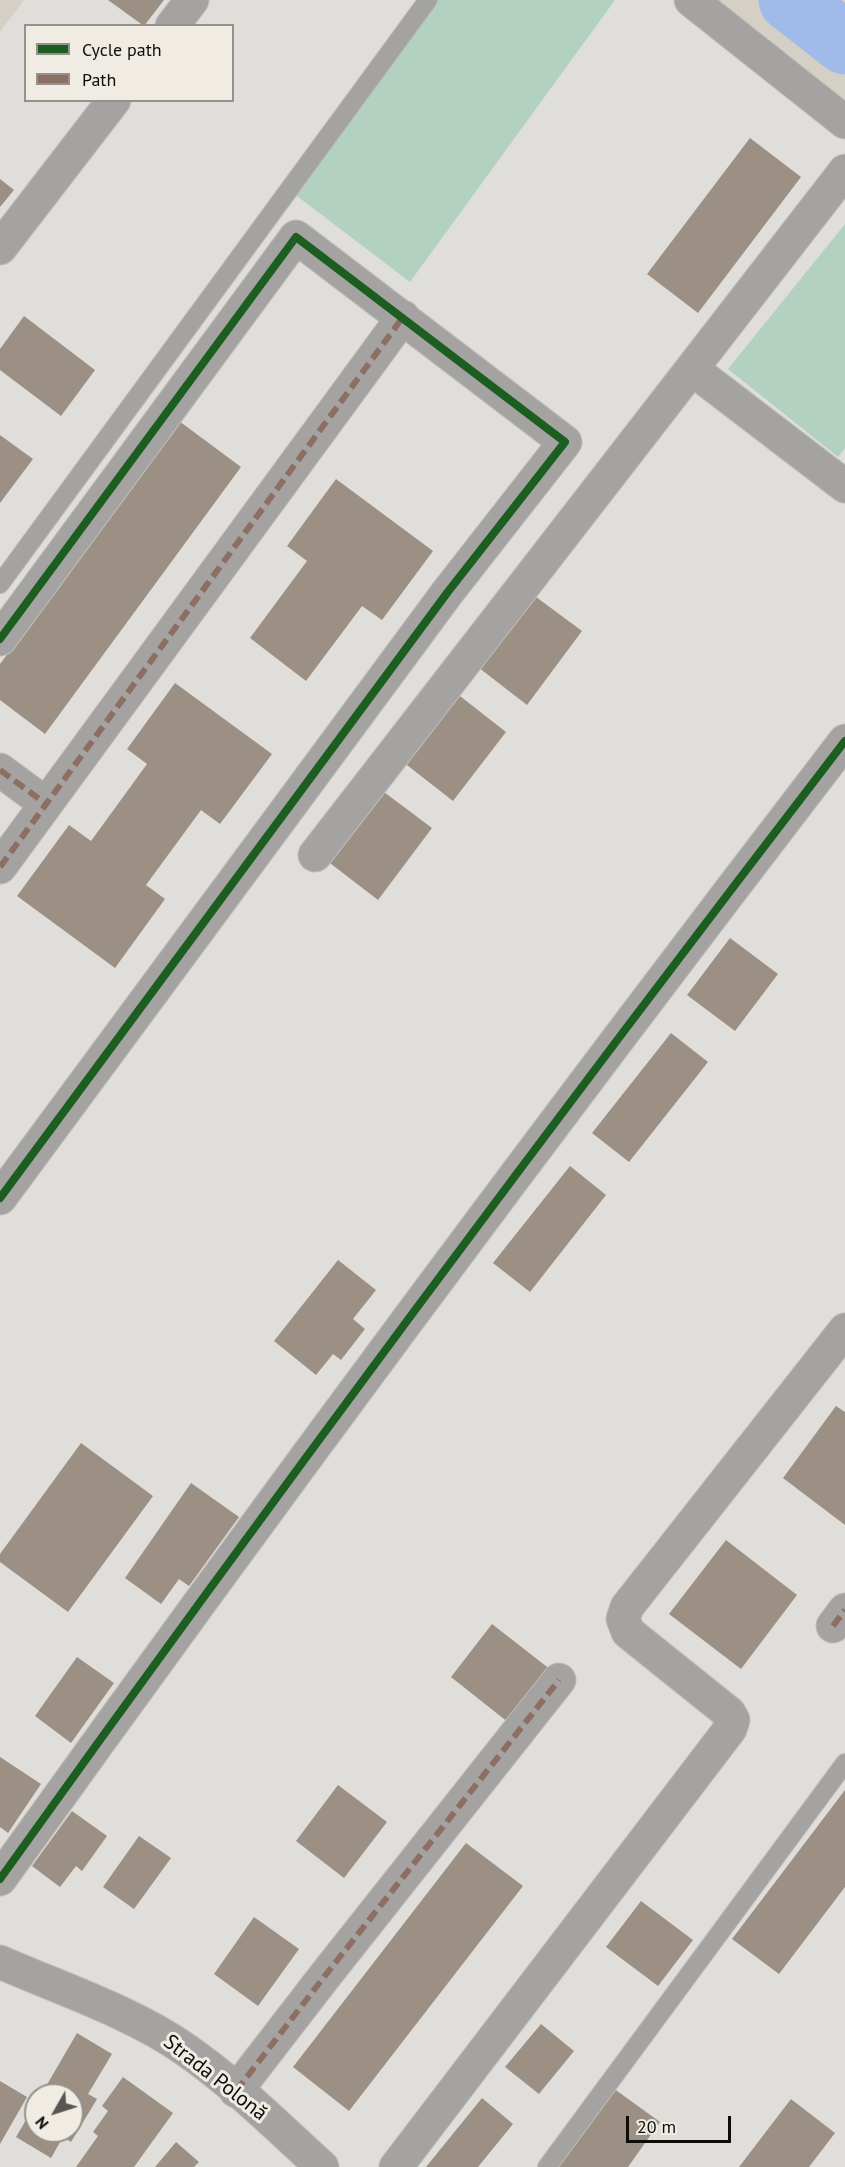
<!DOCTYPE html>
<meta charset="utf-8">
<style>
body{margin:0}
#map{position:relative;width:845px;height:2167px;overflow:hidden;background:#e0deda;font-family:"PT Sans",sans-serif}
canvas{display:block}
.legend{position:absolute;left:24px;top:24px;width:210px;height:78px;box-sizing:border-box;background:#f0ece4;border:2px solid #95928c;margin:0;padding:8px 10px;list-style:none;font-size:18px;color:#0d0c09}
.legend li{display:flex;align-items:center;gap:12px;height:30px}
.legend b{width:30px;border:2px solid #95928c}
.north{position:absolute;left:24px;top:2083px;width:60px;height:60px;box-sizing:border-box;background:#f0ece4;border:2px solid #95928c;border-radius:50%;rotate:231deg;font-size:16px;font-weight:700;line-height:24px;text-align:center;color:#0d0c09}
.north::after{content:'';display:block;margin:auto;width:21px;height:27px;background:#575652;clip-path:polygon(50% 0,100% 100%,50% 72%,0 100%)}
.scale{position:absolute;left:626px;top:2116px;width:105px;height:27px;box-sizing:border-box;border:3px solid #0d0c09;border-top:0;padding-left:8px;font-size:18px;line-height:21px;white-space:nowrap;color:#0d0c09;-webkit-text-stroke:4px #f0ece4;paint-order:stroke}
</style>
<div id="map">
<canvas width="845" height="2167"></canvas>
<ul class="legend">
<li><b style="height:8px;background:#1b5e20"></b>Cycle path</li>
<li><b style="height:8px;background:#8d6e63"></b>Path</li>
</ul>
<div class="north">N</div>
<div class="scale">20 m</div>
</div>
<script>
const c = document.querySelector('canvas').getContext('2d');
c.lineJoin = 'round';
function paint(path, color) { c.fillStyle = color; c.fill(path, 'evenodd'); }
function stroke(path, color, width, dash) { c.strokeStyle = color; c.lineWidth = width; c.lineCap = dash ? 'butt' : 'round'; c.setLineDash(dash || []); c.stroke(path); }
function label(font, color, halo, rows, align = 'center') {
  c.font = font + ' "PT Sans",sans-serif'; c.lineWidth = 6; c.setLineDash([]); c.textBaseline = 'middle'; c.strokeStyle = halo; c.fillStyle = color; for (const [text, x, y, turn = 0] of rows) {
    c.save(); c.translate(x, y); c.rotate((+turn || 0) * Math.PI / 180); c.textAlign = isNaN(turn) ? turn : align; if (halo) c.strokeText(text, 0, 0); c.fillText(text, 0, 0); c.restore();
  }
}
const built = new Path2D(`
 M0,0H24L0,32Z
 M691,0H845V122Z`);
const green = new Path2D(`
 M428,0H615L410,282L289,190Z
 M845,224V448L838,457L728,369Z`);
const river = new Path2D(`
 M790,0L845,43`);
const building = new Path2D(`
 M108,0H164L144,26Z
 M750,138L801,177L698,313L647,274Z
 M0,179L14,190L0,207Z
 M24,316L95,370L61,416L0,370V349Z
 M179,421L241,467L45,734L0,700V664Z
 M0,435L33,459L0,503Z
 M336,479L433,551L382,620L362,606L306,681L250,638L307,561L287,546Z
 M528,591L582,631L527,705L474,664Z
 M175,683L272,754L220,824L201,810L146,885L165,899L115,968L17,896L69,825L91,841L147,764L127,749Z
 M451,689L506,732L453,801L398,758Z
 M380,789L432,828L378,900L326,860Z
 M730,938L778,974L735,1031L687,995Z
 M671,1033L708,1062L629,1162L592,1133Z
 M570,1166L606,1195L530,1292L493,1263Z
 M338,1260L376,1290L353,1319L365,1329L341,1360L333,1354L316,1375L274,1341Z
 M836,1406L845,1412V1525L783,1478Z
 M81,1443L153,1496L68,1612L0,1562V1554Z
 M191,1483L239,1517L189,1586L179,1579L161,1604L125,1578Z
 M726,1540L797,1595L741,1669L669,1614Z
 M492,1624L551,1670L509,1723L451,1677Z
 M77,1657L114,1683L71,1743L35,1716Z
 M0,1757L41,1784L8,1833L0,1827Z
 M338,1785L387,1822L344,1878L296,1841Z
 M845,1790V1887L779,1974L732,1939Z
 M72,1811L107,1836L82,1871L76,1866L60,1887L32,1866Z
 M139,1836L171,1858L134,1909L103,1887Z
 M466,1843L523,1886L349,2111L293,2067Z
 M641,1901L693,1940L658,1986L606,1947Z
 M254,1917L299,1949L258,2006L214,1974Z
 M541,2024L574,2051L539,2094L505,2067Z
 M77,2033L112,2054L88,2094L97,2099L71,2142L63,2137L51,2158L16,2137L36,2103V2131H72V2095H41Z
 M123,2077L173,2113L134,2167H76L98,2136L93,2132L108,2111L102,2106Z
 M0,2081L27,2097L0,2144Z
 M613,2088L660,2122L628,2167H557Z
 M482,2098L513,2124L478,2167H426Z
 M791,2099L835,2133L809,2167H739Z
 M176,2142L199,2162L194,2167H155Z`);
const service = new Path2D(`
 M0,584L428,0
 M547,2167L845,1763`);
const minor = new Path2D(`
 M691,0L845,122
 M172,26L192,0
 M0,248L114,100
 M692,369L845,486
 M0,639L296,237L565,442L447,593L0,1198
 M0,770L46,804
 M315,855L845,171
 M0,867L403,317
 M833,1626L845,1610
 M0,1879C275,1495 557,1116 845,741
 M0,1962C59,1988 134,2013 186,2050C235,2084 278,2127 322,2167
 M236,2091L324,1977L559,1680
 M396,2167L730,1729L733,1720L729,1713L628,1632L623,1619L627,1607L845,1330`);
const quiet = new Path2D(`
 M0,770L46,804
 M0,867L403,317
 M833,1626L845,1610
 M236,2091L324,1977L559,1680`);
const cycleway = new Path2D(`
 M0,639L296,237L565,442L447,593L0,1198
 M0,1879C275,1495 557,1116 845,741`);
const streetNames = [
 ["Strada Polonă",215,2078,38]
];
paint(built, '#d5d0c6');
paint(green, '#b2d1c0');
stroke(river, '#a0bae9', 63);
paint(building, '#9c8f83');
stroke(service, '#bdbcb9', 20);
stroke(minor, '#bdbcb9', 35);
stroke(service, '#a4a3a2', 18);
stroke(minor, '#a4a3a2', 33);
stroke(quiet, '#8d6e63', 6, [12, 6]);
stroke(cycleway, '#1b5e20', 8);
label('21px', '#0d0c09', '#f0ece4', streetNames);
</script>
